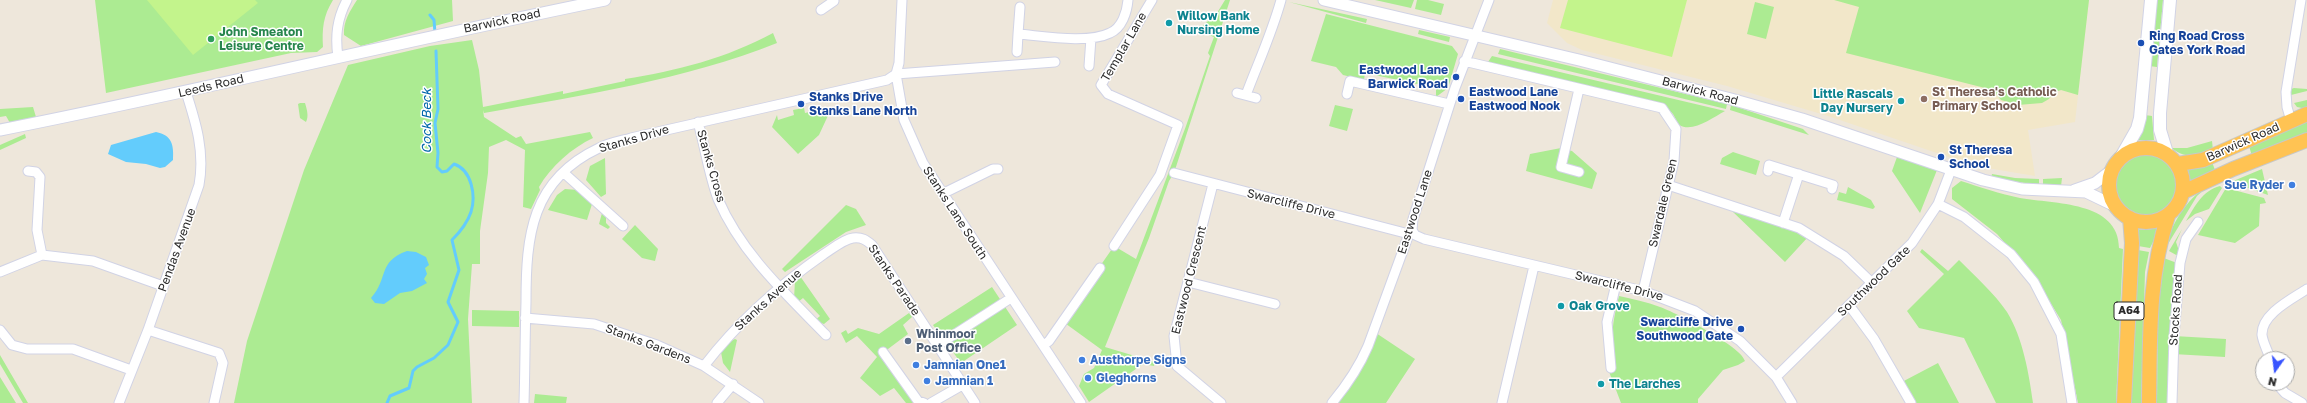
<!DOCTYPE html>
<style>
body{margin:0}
#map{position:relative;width:2307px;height:403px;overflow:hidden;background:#eee7db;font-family:"Golos Text",sans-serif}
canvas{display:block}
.north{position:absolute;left:2255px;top:351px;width:40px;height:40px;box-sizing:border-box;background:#fff;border:1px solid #aaa;border-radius:50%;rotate:194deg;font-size:11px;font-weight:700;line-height:16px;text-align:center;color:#2b2b2b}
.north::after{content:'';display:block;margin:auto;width:14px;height:18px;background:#3854ff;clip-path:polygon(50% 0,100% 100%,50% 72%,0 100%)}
</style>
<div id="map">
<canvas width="2307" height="403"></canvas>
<div class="north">N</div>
</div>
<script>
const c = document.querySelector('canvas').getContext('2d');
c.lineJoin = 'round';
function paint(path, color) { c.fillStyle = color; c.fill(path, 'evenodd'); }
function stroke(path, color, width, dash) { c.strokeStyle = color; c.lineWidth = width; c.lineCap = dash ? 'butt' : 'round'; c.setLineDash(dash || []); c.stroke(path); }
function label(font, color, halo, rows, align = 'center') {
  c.font = font + ' "Golos Text",sans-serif'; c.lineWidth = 3; c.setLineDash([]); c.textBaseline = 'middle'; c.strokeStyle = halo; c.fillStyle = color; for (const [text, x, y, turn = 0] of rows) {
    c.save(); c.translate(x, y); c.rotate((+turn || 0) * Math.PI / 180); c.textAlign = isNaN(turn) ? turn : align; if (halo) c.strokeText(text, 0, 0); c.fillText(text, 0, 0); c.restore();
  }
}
const education = new Path2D(`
 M1553,0H2089L2075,122L2028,130L2035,176L1975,166L1828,116L1727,86L1582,50L1567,43L1547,23Z`);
const green = new Path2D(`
 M95,0H333C323,16 322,29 323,47L317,52L291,53L106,93Z
 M357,0H452L453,21L361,46L344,35C343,21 350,11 357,0Z
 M1225,0H1230L1174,173L1169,181L1149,238L1105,347L1155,362L1154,366L1143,364L1089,402L1079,386L1084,374L1094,368L1102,350L1062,321L1114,246L1136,259L1186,126L1210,56L1208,53L1214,37L1197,31L1217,13Z
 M1375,0H1414L1411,8Z
 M1417,0H1428L1444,4L1441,15L1415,9Z
 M1834,0H2089L2078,95L2061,90L2053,93L2049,99L2042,103L2018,105L2001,100L1993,90L1846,53L1859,7Z
 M2156,0H2163L2157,67L2149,66Z
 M1289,2L1367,19L1366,23Z
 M1755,2L1774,7L1766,39L1747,34Z
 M1326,14L1452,46L1458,54L1448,88L1436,97V88L1365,73L1364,80L1343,75L1336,67L1311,61Z
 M1419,30L1450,37L1449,42L1418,34Z
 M773,33L777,43C684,80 583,95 484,113L483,110L484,117L516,138L521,136L526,144L590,132L593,138C572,148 551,166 539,187L540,190L531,209L523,207L525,150L506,140L489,147L488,173L480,231V264H472L468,319L472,403H234L247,341L304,170L348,65L430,46L472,40L479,70L483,107L563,91V94L625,81V79C676,71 727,58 773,33Z
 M1500,49L1727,104L1726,109L1498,54Z
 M1492,56L1725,111C1712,118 1693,133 1679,125L1673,114L1665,106L1488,62Z
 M2294,88L2307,89V91L2291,95V89Z
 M2307,100V109L2297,107L2294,103Z
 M300,103H305C307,110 309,116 306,122L300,118L298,104Z
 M1335,105L1353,109L1347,131L1329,126Z
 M1731,105L1803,129L1809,135L1730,110Z
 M33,107L36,117L10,123L6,116L0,117V109Z
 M832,107L819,135L798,154L772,127L777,115L778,120L794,115L793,110L804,108L805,113Z
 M2145,115L2152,116L2154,140H2138Z
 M2307,122V134L2252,156L2249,146Z
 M25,134L26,138L0,150V145Z
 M2212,141L2213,150C2197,155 2186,160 2172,148H2187Z
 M1561,148L1572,151L1597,173L1592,189L1526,171L1530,154Z
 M1733,152L1760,161L1756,175L1720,164L1722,158Z
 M2115 185a31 31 0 1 1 62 0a31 31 0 1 1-62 0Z
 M1897,157L1937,170L1920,213L1892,171Z
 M605,158L606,194L601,197L586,180L590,166Z
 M2212,162L2215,170L2191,182L2186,168Z
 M2262,169L2268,195L2231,182Z
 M1992,174L2015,178L2039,179V185L1991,178Z
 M2062,178L2061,186L2043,185V179Z
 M1961,181C1980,187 2000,194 2020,198C2054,204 2119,201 2119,248L2123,249L2116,403H2078L2061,320L2034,276L1997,234L1952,199V188Z
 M2220,186L2222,188L2209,209L2195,214L2186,221C2195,206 2202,191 2220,186Z
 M1848,187L1871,200L1875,207L1873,209L1837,200L1839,192L1846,194Z
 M2207,187L2197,196L2165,249C2170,226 2187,198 2207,187Z
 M2226,188L2264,198L2266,203L2260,204L2259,226L2235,243L2198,235Z
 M565,189L578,190L592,204L587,220L548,210L557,195Z
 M846,205L856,209L866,225L846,232L785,272L782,269Z
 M1732,211L1790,228L1808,237L1785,262Z
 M602,213L606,217V223L610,227L608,229L599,224Z
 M635,225L658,249L655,261L642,258L622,239Z
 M2160,228L2150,248L2138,246L2136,229L2145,230Z
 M2182,229L2176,242L2179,251L2178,256L2169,251Z
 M1922,249L1948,271L1959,260C1975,276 1994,293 2007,312C2023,338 2029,374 2033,403H1996L1964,338L1919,328L1907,311L1944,274L1920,252Z
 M2138,250L2149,252L2145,272L2141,403H2130Z
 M2161,257L2177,263L2168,403H2157L2158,280Z
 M800,276L830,319L824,324L814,321L820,316L803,298L797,303L794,299L795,280Z
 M992,287L1017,325L961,363L933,325Z
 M1619,296C1632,299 1647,302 1660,307C1675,312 1742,347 1745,361L1738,365L1723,370L1698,399V403H1621L1608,369L1616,368C1610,338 1612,325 1619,296Z
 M472,310L519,311V327L472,326Z
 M909,313L912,317L903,325L908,334L884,352L924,403H906L894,388L880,396L860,378L877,357L857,336L846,343L841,333L846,330L848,334L858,328L879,334Z
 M1373,331L1415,359L1386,403H1332Z
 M2174,336L2226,339L2225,357L2173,354Z
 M735,339L737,340L730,372L723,363L721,352L729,342Z
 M0,355L28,403H23L0,364Z
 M1938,363L1959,403H1911L1900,383Z
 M0,377L16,403H0Z
 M535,394L567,397L566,403H534Z`);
const pitch = new Path2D(`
 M147,0H255L258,3L193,55Z
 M1568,0H1687L1672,57L1560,28Z`);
const water = new Path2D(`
 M156,132C172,135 174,145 173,160L165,167L160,168L146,164L126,162L108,154L111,145Z
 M407,251L416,252L426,257L429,265L425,268L427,274L424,279L427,283L412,291L400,293L384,304L375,303L371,298C389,278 377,262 407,251Z`);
const stream = new Path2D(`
 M430,15L434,20L435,33
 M387,403L390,396L409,388L413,371L417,367L434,358L448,345L458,322L448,302L459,270L452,240C460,232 467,224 471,212C476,196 472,170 454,164L447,171L442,172L437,167L438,153L435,123L438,109L436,51`);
const minor = new Path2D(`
 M902,0L899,63L896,74L904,120L923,163L1081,403
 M1020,7L1018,34C1043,36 1088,44 1110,33C1122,28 1127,12 1128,0
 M821,10L834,1
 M1017,52L1018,34
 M338,57C335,36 337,19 347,0
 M1464,61L1662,108L1676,129L1674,161L1643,291
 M1089,66L1091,38
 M896,74L1055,62
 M1579,89L1561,167L1579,172
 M1237,93L1256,98
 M1347,94L1350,81L1449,104
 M1246,95C1258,63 1272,33 1281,0
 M2291,121L2287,107L2286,92L2301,0
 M698,122C705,147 709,175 718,199C741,253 786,294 826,335
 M28,171L36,172L40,177L37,230L42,255
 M1768,171L1769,165L1833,185L1832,189
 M564,173L623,226
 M1174,173L1409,234
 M1213,184L1174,336L1177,366L1221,403
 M1668,185L1799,228L1844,256L1872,283
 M944,193L993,169H998
 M1938,204L1964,217L2011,254L2034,282L2061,334L2072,403
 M1783,223L1799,174
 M1412,230L1415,235L1424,239L1643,291L1695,311L1740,341L1776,377L1792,403
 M1114,246L1160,175L1178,125L1108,94L1101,85L1152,0
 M0,272L42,255L93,261L163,286
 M1188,282L1275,304
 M1849,305L1874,339L1911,403
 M525,318L594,324L657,345L704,366L759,403
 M0,330L12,345L27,349H73L131,370
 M148,330L219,353L223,363L214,403
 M938,345L1011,298
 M1044,345L1049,341L1100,268
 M883,352L918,401L924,403
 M2270,359C2268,351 2263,343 2262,335C2261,314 2292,299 2307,289
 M704,366C738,322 778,286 824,254C832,249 844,239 853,238C862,237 866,240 872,245L975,403
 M1611,368L1607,322L1616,284
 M1776,377L1912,243L1938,204L1951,170
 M2276,383L2285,393L2302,403
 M119,403L148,330L199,185C205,152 196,123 186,92
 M524,403C525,370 525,336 526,302C526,236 531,180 599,148C608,143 620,141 631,138L887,80L896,74
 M717,403L733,384
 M931,403L964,384
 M1332,403C1347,385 1359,367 1368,346L1409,234L1412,230L1413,219L1455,88L1489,0
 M1502,403L1534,266
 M2172,403L2174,336L2180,263L2186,239L2198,222`);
const tertiary = new Path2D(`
 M1324,0L1579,60L1731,99L1802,119L1983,180L2022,189L2086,192L2115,206
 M0,130C202,90 403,41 605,0
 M2075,190L2095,183L2112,170`);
const secondary = new Path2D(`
 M2167,153L2160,130V113L2170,0
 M2121,157L2137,129L2140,118L2151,0`);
const trunk = new Path2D(`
 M2109 185a37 37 0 1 1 74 0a37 37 0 1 1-74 0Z
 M2178,164L2203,160L2307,114
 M2183,192L2233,169L2307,140
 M2124,403L2132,243L2130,218
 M2149,403C2150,341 2148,276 2168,216`);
const markers = [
 [1169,23,4,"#0f9aa8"],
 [211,39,4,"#2e9e5b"],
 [2141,43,4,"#1a4fb4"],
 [1456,77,4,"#1a4fb4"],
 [1461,99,4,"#1a4fb4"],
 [1924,99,4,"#8d6e63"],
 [1901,101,4,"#0f9aa8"],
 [801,104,4,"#1a4fb4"],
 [1941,157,4,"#1a4fb4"],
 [2292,185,4,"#3f7fe0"],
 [1561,306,4,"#0f9aa8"],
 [1741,329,4,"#1a4fb4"],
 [908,341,4,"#5c6f8a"],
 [1082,360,4,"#3f7fe0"],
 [916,365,4,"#3f7fe0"],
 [1088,378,4,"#3f7fe0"],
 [927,381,4,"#3f7fe0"],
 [1601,384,4,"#0f9aa8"]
];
const shields = [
 [2129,311,30]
];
const shieldNames = [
 ["A64",2129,311]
];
const cultureNames = [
 ["Willow Bank",1177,16],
 ["Nursing Home",1177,30],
 ["Little Rascals",1893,94,"right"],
 ["Day Nursery",1893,108,"right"],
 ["Oak Grove",1569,306],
 ["The Larches",1609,384]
];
const streetNames = [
 ["Barwick Road",502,21,-12],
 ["Templar Lane",1124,47,-60],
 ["Leeds Road",211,86,-13],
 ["Barwick Road",1700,91,15],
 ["Stanks Drive",634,139,-16],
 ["Barwick Road",2243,142,-24],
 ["Stanks Cross",711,166,74],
 ["Swardale Green",1663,203,-77],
 ["Swarcliffe Drive",1291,204,14],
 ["Eastwood Lane",1415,212,-72],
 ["Stanks Lane South",955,213,57],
 ["Pendas Avenue",177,250,-70],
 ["Stanks Parade",894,280,56],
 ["Eastwood Crescent",1189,280,-76],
 ["Southwood Gate",1874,281,-44],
 ["Swarcliffe Drive",1619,286,14],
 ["Stanks Avenue",768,300,-42],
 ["Stocks Road",2176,310,-86],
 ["Stanks Gardens",648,344,21]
];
const leisureNames = [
 ["John Smeaton",219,32],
 ["Leisure Centre",219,46]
];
const transitNames = [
 ["Ring Road Cross",2149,36],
 ["Gates York Road",2149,50],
 ["Eastwood Lane",1448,70,"right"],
 ["Barwick Road",1448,84,"right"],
 ["Eastwood Lane",1469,92],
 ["Eastwood Nook",1469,106],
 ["Stanks Drive",809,97],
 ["Stanks Lane North",809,111],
 ["St Theresa",1949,150],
 ["School",1949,164],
 ["Swarcliffe Drive",1733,322,"right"],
 ["Southwood Gate",1733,336,"right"]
];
const educationNames = [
 ["St Theresa's Catholic",1932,92],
 ["Primary School",1932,106]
];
const shopNames = [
 ["Sue Ryder",2284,185,"right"],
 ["Austhorpe Signs",1090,360],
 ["Jamnian One1",924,365],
 ["Gleghorns",1096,378],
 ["Jamnian 1",935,381]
];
const serviceNames = [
 ["Whinmoor",916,334],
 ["Post Office",916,348]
];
const waterNames = [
 ["Cock Beck",427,121,-90]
];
paint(education, '#f2e7c9');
paint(green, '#aceb92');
paint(pitch, '#c3f48c');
paint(water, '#63ccfc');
stroke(stream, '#63ccfc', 3);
stroke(minor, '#d1d3e5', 11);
stroke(tertiary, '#d1d3e5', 13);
stroke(secondary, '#d1d3e5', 14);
stroke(trunk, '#c8c8c8', 16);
stroke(minor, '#fff', 9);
stroke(tertiary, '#fff', 11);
stroke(secondary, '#fff', 12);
stroke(trunk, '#ffc353', 14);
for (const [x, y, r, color] of markers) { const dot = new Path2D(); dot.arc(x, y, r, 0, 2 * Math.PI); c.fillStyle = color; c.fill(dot); stroke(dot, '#fff', 1.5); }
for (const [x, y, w] of shields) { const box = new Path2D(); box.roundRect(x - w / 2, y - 9, w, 18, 3); c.fillStyle = '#fff'; c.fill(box); stroke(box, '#2b2b2b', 1); }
label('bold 11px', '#2b2b2b', null, shieldNames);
label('bold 12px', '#0d838f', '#fff', cultureNames, 'left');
label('12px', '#2b2b2b', '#fff', streetNames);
label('bold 12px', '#27864d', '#fff', leisureNames, 'left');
label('bold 12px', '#164399', '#fff', transitNames, 'left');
label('bold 12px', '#785e54', '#fff', educationNames, 'left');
label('bold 12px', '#366cbe', '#fff', shopNames, 'left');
label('bold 12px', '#4e5e75', '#fff', serviceNames, 'left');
label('italic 13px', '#0067aa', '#fff', waterNames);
</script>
